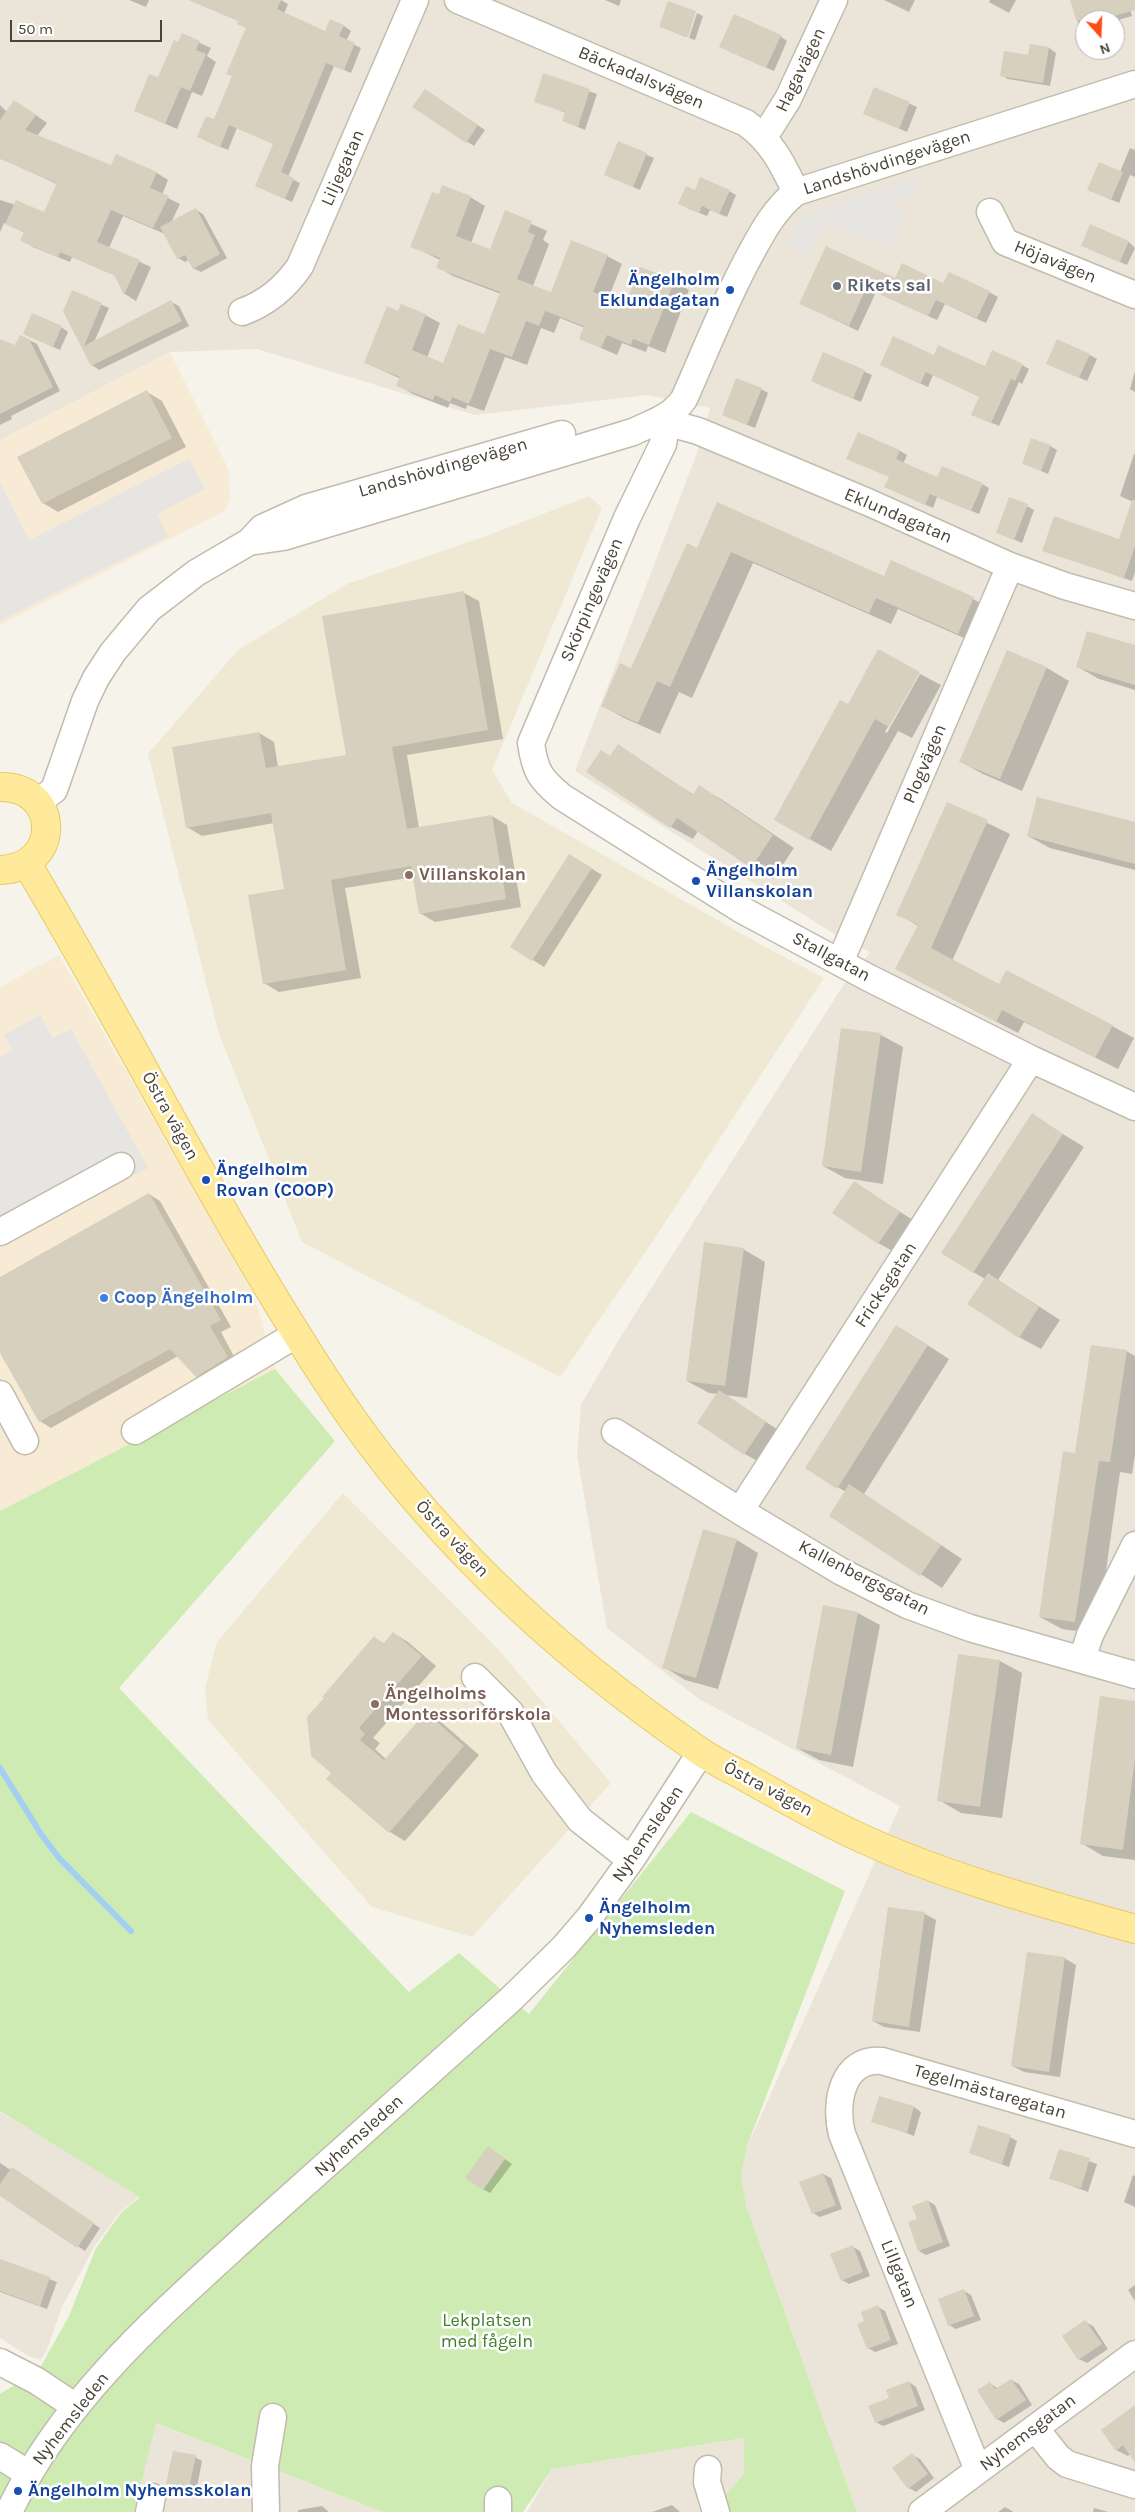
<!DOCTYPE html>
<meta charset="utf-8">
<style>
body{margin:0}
#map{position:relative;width:1135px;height:2512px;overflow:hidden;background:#f5f3ea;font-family:Karla,sans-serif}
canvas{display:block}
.north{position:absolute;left:1075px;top:10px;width:50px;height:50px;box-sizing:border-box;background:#fff;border:1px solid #b7b4af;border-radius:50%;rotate:160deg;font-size:14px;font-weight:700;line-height:20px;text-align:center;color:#4a4438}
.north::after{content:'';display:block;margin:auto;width:18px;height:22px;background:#ff4b18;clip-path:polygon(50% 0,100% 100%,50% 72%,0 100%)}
.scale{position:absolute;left:10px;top:20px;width:152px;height:22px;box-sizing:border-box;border:2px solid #4a4438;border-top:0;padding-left:6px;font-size:15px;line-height:18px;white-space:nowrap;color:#4a4438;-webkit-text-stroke:4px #fff;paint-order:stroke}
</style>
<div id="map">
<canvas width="1135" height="2512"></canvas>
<div class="north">N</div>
<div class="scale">50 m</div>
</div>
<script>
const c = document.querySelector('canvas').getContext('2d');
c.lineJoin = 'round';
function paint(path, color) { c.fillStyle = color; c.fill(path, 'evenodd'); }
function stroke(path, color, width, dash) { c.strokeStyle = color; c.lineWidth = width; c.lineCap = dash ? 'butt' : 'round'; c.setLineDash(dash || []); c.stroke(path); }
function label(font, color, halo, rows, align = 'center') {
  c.font = font + ' Karla,sans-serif'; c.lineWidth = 5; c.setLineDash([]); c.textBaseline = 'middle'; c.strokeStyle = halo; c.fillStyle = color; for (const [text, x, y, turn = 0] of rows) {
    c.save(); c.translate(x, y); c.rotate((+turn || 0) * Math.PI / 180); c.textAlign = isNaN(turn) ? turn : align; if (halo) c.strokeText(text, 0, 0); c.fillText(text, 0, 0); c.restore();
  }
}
const residential = new Path2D(`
 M0,0H1135V2512H857L747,2208L741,2177L747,2147L900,1806L699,1699L607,1628L577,1455L581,1405L618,1341L844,984L870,952L836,935L575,771L697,453L710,408L647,395L475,415L257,349L170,352L0,440ZM1085,20H1115V50H1085Z
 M0,2112L142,2194L119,2213L94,2247L62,2307L47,2349L41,2359L30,2357L0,2338Z
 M155,2423L383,2512H134Z
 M745,2438L744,2474L718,2505L721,2512H527L552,2469Z`);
const commercial = new Path2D(`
 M170,352L225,462L229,472L230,498L225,511L0,625V440Z
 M59,955L254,1295L275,1369L0,1511V987Z`);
const education = new Path2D(`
 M589,496L602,508L492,770L512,803L765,947L824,978L653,1241L560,1377L302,1242L219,1034L148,754L238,650L347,584L497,532Z
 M343,1493L499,1650L611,1783L472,1937L372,1907L208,1720L205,1688L217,1642Z`);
const green = new Path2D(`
 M275,1369L335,1441L119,1688L409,1992L459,1953L529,2014L691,1812L845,1891L747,2146L741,2177L747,2208L857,2512H721L717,2505L744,2474V2438L552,2469L523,2512H383L156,2423L134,2512H0V2394L39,2370L69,2316L96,2248L121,2213L140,2197L0,2111V1511Z`);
const parking = new Path2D(`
 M913,178L919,193L891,204L905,217L893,244L881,243L830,223L815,239L808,255L787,244L801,218Z
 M189,459L205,489L157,514L168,537L0,621V482L29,540Z
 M40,1015L53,1038L71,1029L148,1168L135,1175L124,1155L0,1224V1057L12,1050L4,1035Z`);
const shadow = new Path2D(`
 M129,0H149L146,7Z
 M189,0H281L288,4L284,14L326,32L330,21L344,26L351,31L346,41L361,48L351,73L334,66L288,177L300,183L292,202L256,186L274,144L237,128L228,150L206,141L233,76L247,28L239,21Z
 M605,0H621L619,6Z
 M884,0H915L909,12Z
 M990,0H1016L1009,13L989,2Z
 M1072,0H1127L1132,16L1115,21L1085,20V32L1080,30Z
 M695,12L686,37L661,27Z
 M697,13L703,16L695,40L689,38Z
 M182,35L211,48L207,56L216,62L202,96L192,92L177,129L135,110L159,79Z
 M780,36L787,41L774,71L728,51Z
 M1031,46L1049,48L1056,53L1050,86L1008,79L1001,75L1029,56Z
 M544,75L597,94L585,130L564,121L566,113L536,101Z
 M875,89L917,107L907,132L865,114Z
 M432,95L485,130L474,146L414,107Z
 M0,105L7,112L26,108L47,123L37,136L111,167L157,173L168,180L162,195L180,204L171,223L196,210L203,214L227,258L201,272L193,268L189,260L185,262L178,258L165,234L123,216L109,248L151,267L136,301L125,294L116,276L72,257L70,262L33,247L22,240L25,233L4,223L0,232V200L45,214L57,184L0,158Z
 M619,143L654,158L640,190L613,178Z
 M1130,148L1135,150V177L1130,175L1119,203L1089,190L1120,172Z
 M696,191H729L736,195L727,217L710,210L707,216L687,208Z
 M470,197L485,206L471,243L491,250L505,212L547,231L543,240L549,244L533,286L552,294L607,256L622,264L608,299L626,306L674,282L689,290L665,353L648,346L646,352L622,343L617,355L581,339L585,328L560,318L554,333L541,328L527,365L505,357L484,411L467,405L466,409L450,403L448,408L413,394L398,385L401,379L366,363L399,312L425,315L440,323L427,358L444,364L484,336L501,294L453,276L438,267L440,260L412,246Z
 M1129,242L1135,248L1127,265L1089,249Z
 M896,279L989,292L998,297L986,323L945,304L937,320L876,292L858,331L800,303Z
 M73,292L109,308L94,342L171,302L179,306L189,326L99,370L92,365L65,311Z
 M61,327L68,332L60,350L25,334Z
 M0,340L16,347L29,340L37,344L60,391L11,416L12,419L0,425Z
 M824,354L872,375L861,402L820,385Z
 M1090,355L1097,359L1087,381L1055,367Z
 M934,357L986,368L1022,365L1029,369L1022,384L1019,382L999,426L980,418L981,397L933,375L928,387L889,369Z
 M1135,371V392L1130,389Z
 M761,389L768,393L755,428L723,415Z
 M147,392L162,401L186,447L58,512L43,503Z
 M858,433L900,451L907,455L903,464L938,478L982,484L989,488L979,514L937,497L933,508L886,487L890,477Z
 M1050,446L1057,450L1048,474L1023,463Z
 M1134,454H1135V503L1120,496Z
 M718,504L885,578L973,599L995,611L980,645L898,609L891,624L753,563L692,698L679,692L660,734L624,718L603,706L631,670L697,549Z
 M1027,506L1034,510L1022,543L997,532Z
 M1135,522V572L1132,581L1044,550L1120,540Z
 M464,593L479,601L503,739L407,755L419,828L492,816L507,825L521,907L435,922L420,913L414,877L345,888L361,978L279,992L264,983L286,890L274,823L202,836L187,827L259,733L274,742L278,767L347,756Z
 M1135,646V690L1099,679L1078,667Z
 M1008,651L1047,668L1069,681L1022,791L983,774L961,762Z
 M918,672L885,732L887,733L920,674L941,685L912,738L898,731L831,851L797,832L848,706Z
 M618,746L694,795L700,787L721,799L794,848L773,879L698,831L693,839L671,827L588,771L611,757Z
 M948,804L1010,834L952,961L1000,985L1112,1026L1134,1038L1118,1069L1024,1022L1018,1033L896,969L918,926L898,914Z
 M1135,823V870L1050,848L1028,836Z
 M581,862L602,875L544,967L512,947Z
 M843,1029L881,1035L903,1047L883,1184L845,1178L823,1166Z
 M1032,1115L1084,1147L998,1280L1060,1320L1041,1349L1019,1337L985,1279L973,1272Z
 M854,1183L921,1225L900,1255L878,1243Z
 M149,1194L160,1201L231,1327L221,1332L238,1364L208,1383L196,1376L178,1356L51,1428L40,1421L0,1351V1278Z
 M743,1249L765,1262L747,1398L726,1395L787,1436L766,1466L745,1454L718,1394L709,1393L687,1381Z
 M918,1339L949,1359L864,1494L962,1559L942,1588L830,1515L846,1492L806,1468Z
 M1126,1351L1135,1356V1455L1132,1474L1120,1472L1097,1634L1062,1629L1040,1617L1076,1455Z
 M737,1540L758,1553L718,1689L685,1680L664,1667Z
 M858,1613L880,1625L853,1767L819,1760L797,1748Z
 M393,1633L408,1642L436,1666L373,1738L380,1743L375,1749L387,1760L426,1714L441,1722L479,1755L405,1841L390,1832L333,1773L374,1638L385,1644Z
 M959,1655L1000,1661L1022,1673L1002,1818L961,1813L939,1800Z
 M1135,1702V1860L1103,1856L1081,1843Z
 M889,1909L925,1914L936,1920L920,2032L884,2027L873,2021Z
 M1064,1958L1076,1965L1060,2077L1024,2072L1012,2066Z
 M914,2107L921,2112L914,2136L873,2121Z
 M1010,2137L1017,2141L1009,2167L970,2153Z
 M1060,2150L1097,2164L1088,2192L1051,2178Z
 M495,2152L512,2164L490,2193L483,2189Z
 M0,2163L100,2228L85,2251L0,2194Z
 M823,2174L831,2178L842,2209L820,2217L813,2213Z
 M1133,2175L1135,2176V2207L1124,2202Z
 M928,2201L935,2205L950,2246L926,2255L919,2251V2220Z
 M853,2247L860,2251L870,2276L849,2284L842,2280Z
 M0,2260L57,2282L47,2309L0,2292Z
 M1135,2285V2301L1128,2290Z
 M964,2291L971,2295L981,2320L956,2329L949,2325Z
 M878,2307L885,2311L898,2344L875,2352L868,2348L866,2321Z
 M1085,2322L1093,2326L1108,2349L1087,2363L1079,2359L1064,2337Z
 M1011,2380L1019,2384L1032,2405L1004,2423L997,2419L990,2383L998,2389Z
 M909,2382L916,2387L925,2410L883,2426L876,2422L890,2399Z
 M1135,2406V2460L1130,2454L1128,2456L1116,2450Z
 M912,2455L920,2459L934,2478L916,2492L909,2488Z
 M195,2457L202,2461L196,2492L174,2487L167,2483Z
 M672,2505L680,2512H652Z
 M322,2506L329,2512H298V2510Z
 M1005,2507L1012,2511L1013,2512H998Z
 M1094,2508L1108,2512H1093Z`);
const stream = new Path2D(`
 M0,1768L41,1834L59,1858L131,1931`);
const building = new Path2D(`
 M189,0H281L277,9L325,31L330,19L344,25L339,36L355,43L344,70L326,63L281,172L294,178L285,199L255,186L273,144L229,125L220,147L197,137L206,116L214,119L232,76L226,74L246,28L237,24L238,21Z
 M1070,0H1135V10L1100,20H1076Z
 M668,1L696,11L688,37L659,27Z
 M734,14L781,35L766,68L719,47Z
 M182,33L200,41L196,50L206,54L190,91L181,87L165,124L134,111L149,74L158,77L174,40L178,42Z
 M1030,44L1049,47L1043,83L1000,76L1004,51L1028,55Z
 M543,73L590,89L578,127L562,121L565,112L534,102Z
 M874,87L910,102L899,129L863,114Z
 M425,89L478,125L466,143L412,107Z
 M14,100L36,115L25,130L111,165L116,154L157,172L150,188L169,196L153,228L111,210L97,242L140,260L124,295L114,275L60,252L58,257L20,241L24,232L5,224L16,200L44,212L57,183L0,159V120Z
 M618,141L647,153L633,187L604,175Z
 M1099,162L1123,172L1111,200L1087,190Z
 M700,177L730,190L719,214L702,206L699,213L678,204L686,186L695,190Z
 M442,185L471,196L456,236L490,249L505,210L532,221L528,232L535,235L517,279L551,292L571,240L608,255L593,292L625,304L640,267L675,280L649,345L633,339L631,345L607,335L601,348L579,339L584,326L545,311L539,326L526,321L512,357L490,349L469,404L452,397L450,402L435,395L433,400L396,386L400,377L364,363L387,306L398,311L401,304L426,314L412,350L443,363L458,324L484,334L500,292L436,268L440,258L410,247L432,192L439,194Z
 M196,208L220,254L193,269L185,255L177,259L160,227Z
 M1090,224L1129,241L1120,262L1081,246Z
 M826,246L895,278L902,263L943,283L949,272L990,291L977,318L936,300L928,316L866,288L849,326L799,304Z
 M72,290L102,303L84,346L171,300L182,321L91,366L63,311Z
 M32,313L62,326L53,347L23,334Z
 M20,335L29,339L53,387L0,414V339L15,345Z
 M893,336L934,355L938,345L985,366L992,350L1023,364L1015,381L1011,379L991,423L971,415L979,397L926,372L920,384L880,365Z
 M1057,339L1090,354L1079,378L1046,364Z
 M823,352L865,370L853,399L811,381Z
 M736,378L762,388L747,425L722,415Z
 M147,390L172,438L42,504L17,457Z
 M858,432L900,450L896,459L937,477L942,466L983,483L971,511L930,494L925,505L884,487L889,477L846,459Z
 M1031,438L1051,445L1041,471L1022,464Z
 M1009,497L1028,504L1014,540L996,533Z
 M1132,500H1135V546L1124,578L1042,551L1054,516L1119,539Z
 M717,502L884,576L891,560L974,597L958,634L876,598L869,613L731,552L670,687L657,681L638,723L601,706L620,663L631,668L687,543L697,548Z
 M464,591L488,730L392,747L407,829L492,815L506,899L419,914L411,866L331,880L346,970L263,984L248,895L284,889L271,813L186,828L172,747L259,732L266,768L346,755L322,616Z
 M1087,631L1135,645V685L1076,667Z
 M878,649L920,672L889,727L875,719L809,840L774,820L840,700L848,704Z
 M1007,650L1047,667L1000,779L959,762Z
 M618,744L693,795L699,785L773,835L751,868L677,818L670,828L586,772L601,750L610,756Z
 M1037,797L1135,822V864L1027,836Z
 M947,802L988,820L931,948L999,984L1006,970L1113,1025L1095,1058L1002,1010L996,1022L895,969L918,925L896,915Z
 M569,854L592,868L532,961L510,947Z
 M841,1028L881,1033L861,1172L822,1166Z
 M1032,1113L1063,1134L973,1273L941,1253Z
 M854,1181L900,1212L878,1244L832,1213Z
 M149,1193L221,1320L210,1326L228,1357L196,1377L170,1349L39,1422L0,1353V1277Z
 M704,1242L744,1248L725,1386L686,1381Z
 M988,1273L1039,1307L1019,1338L967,1304Z
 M896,1325L928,1345L837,1489L805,1468Z
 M1091,1345L1127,1350L1110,1462L1099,1461L1075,1622L1039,1617L1063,1451L1075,1453Z
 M719,1390L766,1422L744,1455L697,1423Z
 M849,1484L941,1545L920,1576L829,1516Z
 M703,1529L737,1539L696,1678L662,1668Z
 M823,1605L858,1612L831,1755L796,1748Z
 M393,1632L422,1656L359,1728L365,1734L360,1740L384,1760L426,1712L464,1746L389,1833L326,1779L331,1773L311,1756L307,1717L324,1698L322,1697L374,1636L383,1644Z
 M958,1654L1000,1660L980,1807L937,1801Z
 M1100,1696L1135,1701V1759L1123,1850L1080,1844Z
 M888,1907L925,1912L909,2027L872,2021Z
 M1027,1952L1065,1957L1049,2072L1011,2066Z
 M879,2096L914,2106L907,2133L871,2122Z
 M978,2125L1011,2135L1002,2164L969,2153Z
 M488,2146L505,2159L483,2190L465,2178Z
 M1059,2149L1090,2158L1081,2188L1049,2179Z
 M12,2167L94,2223L77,2248L0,2196V2184Z
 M823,2173L836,2205L812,2214L799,2182Z
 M928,2200L943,2242L918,2251L908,2222L917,2219L912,2206Z
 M853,2245L863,2272L841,2281L830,2254Z
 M0,2259L50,2277L40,2306L0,2291Z
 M964,2289L974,2316L948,2326L938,2299Z
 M878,2305L891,2340L867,2349L857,2324L864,2321L861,2312Z
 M1085,2320L1102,2344L1078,2360L1062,2336Z
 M1011,2379L1026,2400L996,2420L977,2390L990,2382L995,2389Z
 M909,2381L918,2406L875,2423L868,2406L889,2398L886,2390Z
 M1135,2405V2463L1123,2445L1116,2451L1101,2430Z
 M173,2451L196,2455L189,2489L166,2484Z
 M912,2453L928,2474L908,2489L892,2468Z`);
const minor = new Path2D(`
 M458,0L746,123C772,142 782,163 796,192
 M764,137L788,99L834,0
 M990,212L1005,242L1135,295
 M242,312C267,303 285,288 300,266L415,0
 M662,421L665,432L663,444L627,518L531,743C535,771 540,779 562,797L742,910L867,977L1031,1059L1135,1107
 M662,421L698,431L870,503L1010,566L1065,586L1135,606
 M249,542L283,537L633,432C653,422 670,419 684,399C706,350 725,300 751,253C764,229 775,209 796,192L1135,84
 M38,802L54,790L85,701L96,678L113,652L149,609L196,573L249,542L262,528L306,508L562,434
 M840,962L1010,566
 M0,1232L121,1166
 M0,1394L25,1441
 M135,1431L297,1334
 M615,1432L740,1511L842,1572L907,1605L970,1628L1135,1675
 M740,1511L1031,1059
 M1082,1659L1090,1635L1135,1545
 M475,1677L510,1712L544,1773L580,1820L631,1860
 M0,2362L37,2381L76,2407
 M1035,2428L1058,2457L1067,2464L1135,2485
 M0,2456L29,2474
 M708,2469L707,2482L716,2512
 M978,2470L842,2134C834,2104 842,2057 882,2061L1135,2134
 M9,2512C62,2399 161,2314 252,2231C338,2154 425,2077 510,2000L564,1947L589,1918L631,1860L701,1752
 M149,2512L152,2497
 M266,2512L265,2466L273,2417
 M498,2512V2500
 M922,2512L1135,2354`);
const major = new Path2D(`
 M0,787C61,786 62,868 0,870
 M27,864C132,1039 221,1222 334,1392C429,1535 557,1653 698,1750C713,1761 731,1769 747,1778C784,1799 822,1820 861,1838C948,1878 1043,1903 1135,1929`);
const markers = [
 [837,286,5,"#6b7280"],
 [730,290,5,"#1a4fb4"],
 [409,875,5,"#8d6e63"],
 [696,881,5,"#1a4fb4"],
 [206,1180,5,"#1a4fb4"],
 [104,1298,5,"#3f7fe0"],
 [375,1704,5,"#8d6e63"],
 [589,1918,5,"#1a4fb4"],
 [18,2491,5,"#1a4fb4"]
];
const streetNames = [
 ["Hagavägen",801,70,-64],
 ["Bäckadalsvägen",641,78,23],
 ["Landshövdingevägen",887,163,-18],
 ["Liljegatan",343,168,-66],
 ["Höjavägen",1055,262,22],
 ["Landshövdingevägen",443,468,-16],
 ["Eklundagatan",898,516,23],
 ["Skörpingevägen",592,600,-67],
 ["Plogvägen",925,764,-67],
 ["Stallgatan",831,957,28],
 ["Östra vägen",170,1116,61],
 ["Fricksgatan",886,1285,-57],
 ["Östra vägen",452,1539,47],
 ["Kallenbergsgatan",864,1578,27],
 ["Östra vägen",768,1789,28],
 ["Nyhemsleden",648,1834,-56],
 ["Tegelmästaregatan",990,2092,16],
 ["Nyhemsleden",359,2136,-42],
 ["Lillgatan",899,2274,68],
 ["Nyhemsleden",71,2419,-52],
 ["Nyhemsgatan",1028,2433,-37]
];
const transitNames = [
 ["Ängelholm",720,280,"right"],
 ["Eklundagatan",720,301,"right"],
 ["Ängelholm",706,871],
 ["Villanskolan",706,892],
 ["Ängelholm",216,1170],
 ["Rovan (COOP)",216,1191],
 ["Ängelholm",599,1908],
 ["Nyhemsleden",599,1929],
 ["Ängelholm Nyhemsskolan",28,2491]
];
const worshipNames = [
 ["Rikets sal",847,286]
];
const educationNames = [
 ["Villanskolan",419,875],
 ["Ängelholms",385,1694],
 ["Montessoriförskola",385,1715]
];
const shopNames = [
 ["Coop Ängelholm",114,1298]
];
const parkNames = [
 ["Lekplatsen",487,2321],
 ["med fågeln",487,2342]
];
paint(residential, '#eae5d8');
paint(commercial, '#f7ebd5');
paint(education, '#efe9d4');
paint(green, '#cdebb2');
paint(parking, '#e7e5e2');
paint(shadow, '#0003');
stroke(stream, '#a5cef3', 6);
paint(building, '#d8d0bf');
stroke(minor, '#c2bcac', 29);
stroke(major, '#e8ca65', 30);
stroke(minor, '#fff', 26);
stroke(major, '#ffe99a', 28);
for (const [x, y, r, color] of markers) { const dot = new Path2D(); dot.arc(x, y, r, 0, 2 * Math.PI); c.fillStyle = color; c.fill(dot); stroke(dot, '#fff', 2); }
label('18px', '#4a4438', '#fff', streetNames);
label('bold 18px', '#164399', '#fff', transitNames, 'left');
label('bold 18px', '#5b616d', '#fff', worshipNames, 'left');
label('bold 18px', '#785e54', '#fff', educationNames, 'left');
label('bold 18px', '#366cbe', '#fff', shopNames, 'left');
label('18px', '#427f28', '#fff', parkNames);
</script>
